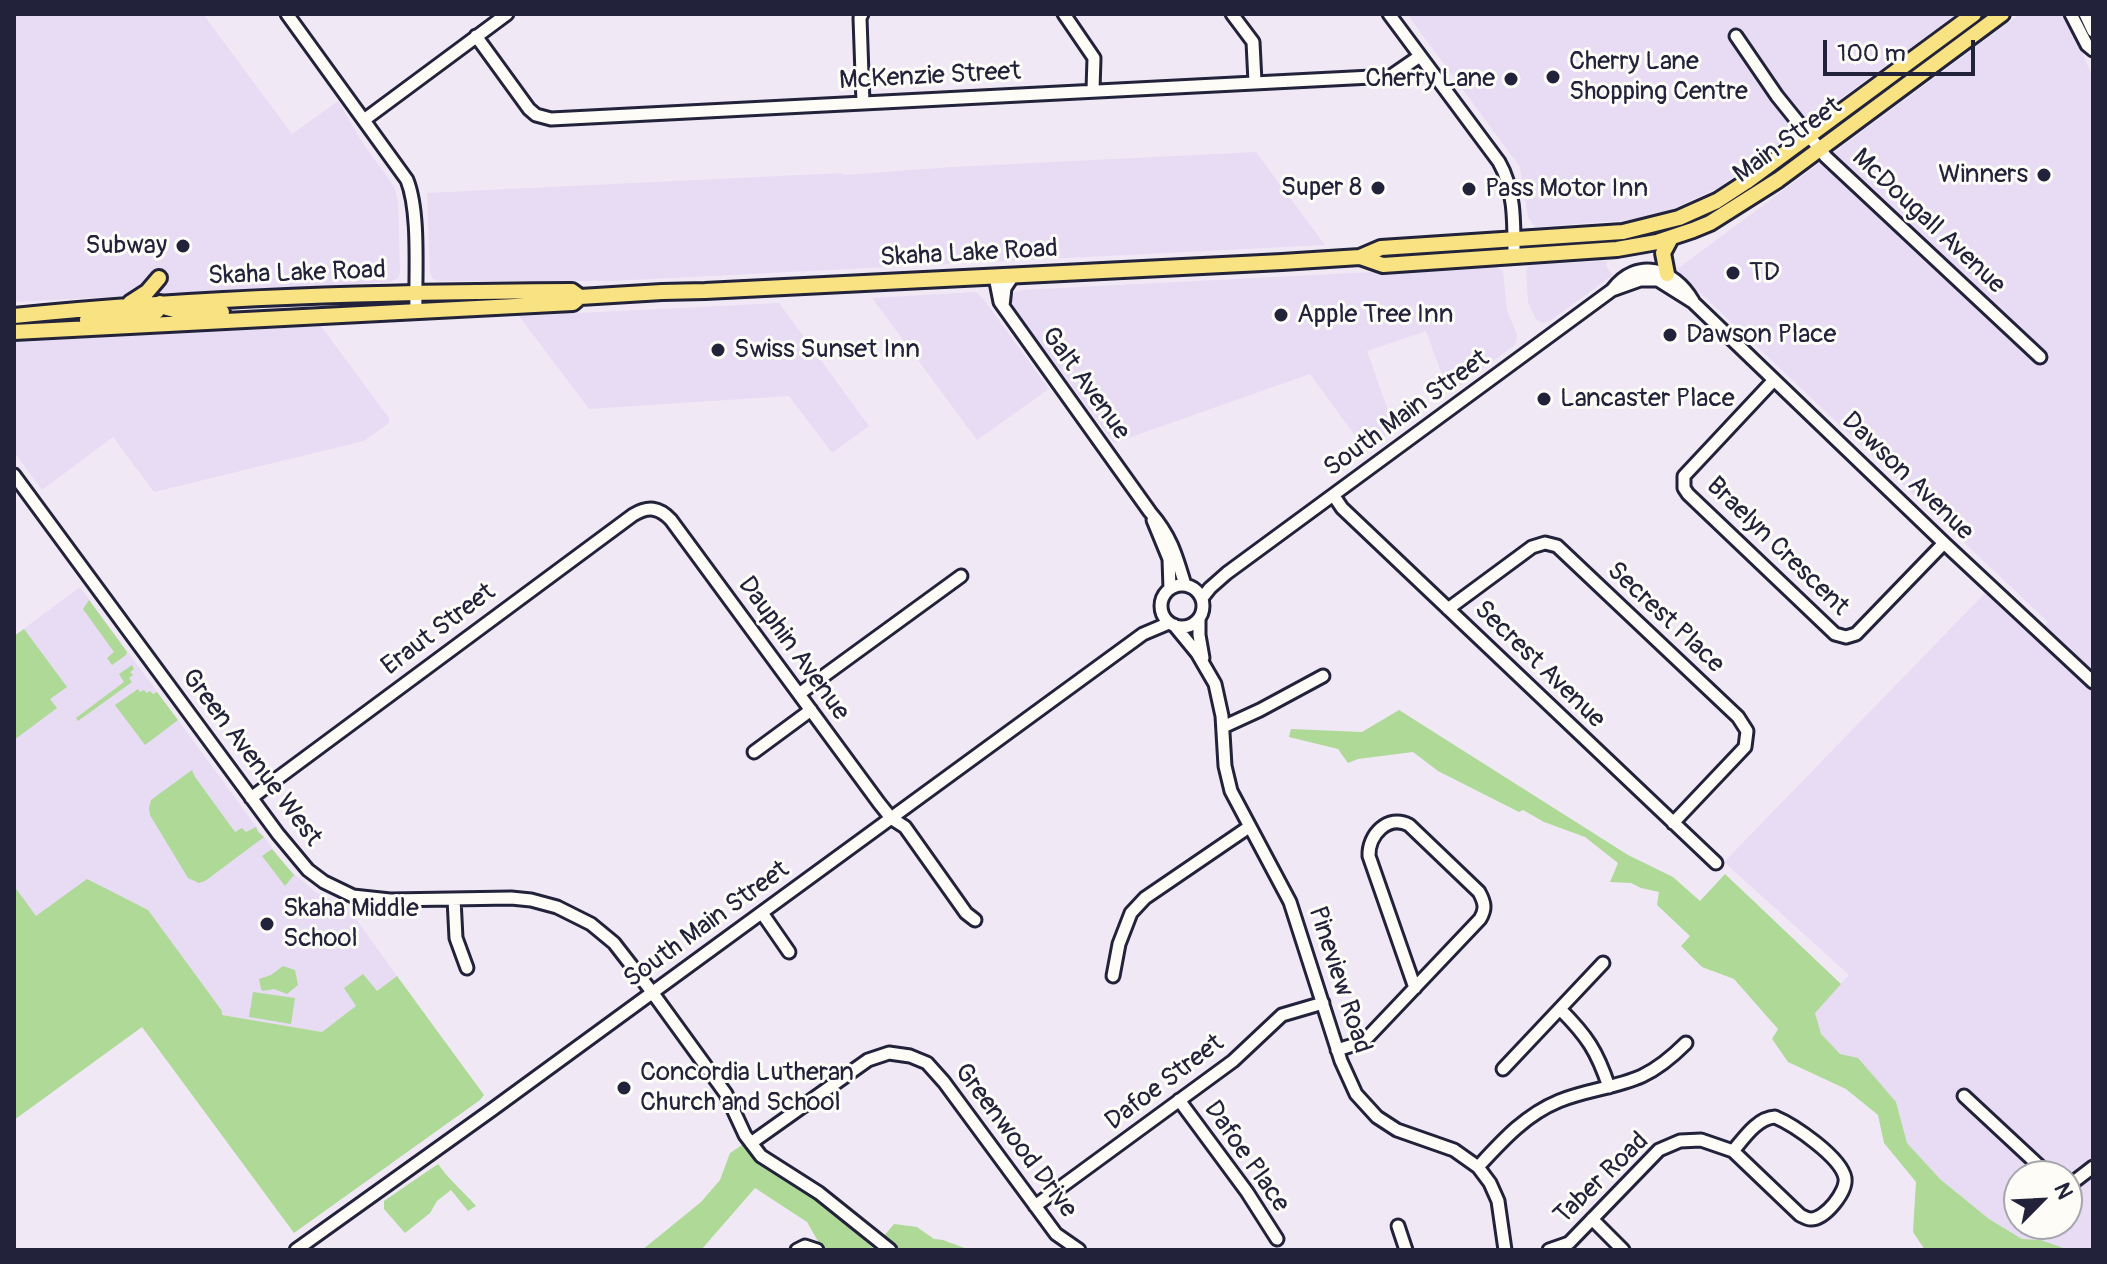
<!DOCTYPE html>
<style>
body{margin:0}
#map{position:relative;width:2107px;height:1264px;overflow:hidden;background:#f0e9f5;font-family:Pangolin,sans-serif}
canvas{display:block}
.frame{position:absolute;inset:0;border:16px solid #22223b;pointer-events:none}
.north{position:absolute;left:2003px;top:1160px;width:80px;height:80px;box-sizing:border-box;background:#fdfcf7;border:2px solid #a5a5ac;border-radius:50%;rotate:66deg;font-size:22px;font-weight:700;line-height:32px;text-align:center;color:#22223b}
.north::after{content:'';display:block;margin:auto;width:28px;height:36px;background:#22223b;clip-path:polygon(50% 0,100% 100%,50% 72%,0 100%)}
.scale{position:absolute;left:1823px;top:40px;width:152px;height:36px;box-sizing:border-box;border:4px solid #22223b;border-top:0;padding-left:10px;font-size:24px;line-height:28px;white-space:nowrap;color:#22223b;-webkit-text-stroke:6px #fdfcf7;paint-order:stroke}
</style>
<div id="map">
<canvas width="2107" height="1264"></canvas>
<div class="frame"></div>
<div class="north">N</div>
<div class="scale">100 m</div>
</div>
<script>
const c = document.querySelector('canvas').getContext('2d');
c.lineJoin = 'round';
function paint(path, color) { c.fillStyle = color; c.fill(path, 'evenodd'); }
function stroke(path, color, width, dash) { c.strokeStyle = color; c.lineWidth = width; c.lineCap = dash ? 'butt' : 'round'; c.setLineDash(dash || []); c.stroke(path); }
function label(font, color, halo, rows, align = 'center') {
  c.font = font + ' Pangolin,sans-serif'; c.lineWidth = 6; c.setLineDash([]); c.textBaseline = 'middle'; c.strokeStyle = halo; c.fillStyle = color; for (const [text, x, y, turn = 0] of rows) {
    c.save(); c.translate(x, y); c.rotate((+turn || 0) * Math.PI / 180); c.textAlign = isNaN(turn) ? turn : align; if (halo) c.strokeText(text, 0, 0); c.fillText(text, 0, 0); c.restore();
  }
}
const built = new Path2D(`
 M14,14H203L292,134L338,101L364,145L394,186L398,200L400,272L398,278L391,282L14,302Z
 M1407,14H1957L1718,188L1670,210L1630,220L1535,227L1528,217L1520,167Z
 M2020,14H2061L2081,50L2093,78V1250H2069L2041,1240L2022,1239L1989,1219L1940,1179L1907,1143L1896,1102L1840,1054L1820,1034L1815,1013L1816,1009L1849,975L1724,862L1985,593L2033,638L2048,622L1676,270ZM2019,1176H2067V1224H2019Z
 M1256,152L1325,245L612,281H439L433,279L430,273L427,193L841,173L845,175L951,167Z
 M1607,261L1606,266L1613,275L1550,321L1542,323L1536,319L1528,302L1526,271L1529,265Z
 M1489,266L1497,267L1503,271L1507,310L1517,335L1516,344L1449,394L1426,331L1367,351L1395,430L1366,451L1310,374L1114,443L1012,306L1011,301L1015,291L1017,292L1021,290Z
 M976,292L982,297L1049,389L977,440L872,298Z
 M779,303L869,426L832,453L789,396L589,409L519,316Z
 M321,326L389,418V423L364,441L154,492L113,437L42,490L14,452V342Z
 M80,587L287,868L317,893L348,908L397,976L322,1032L203,1012L188,993L14,1120V636Z`);
const green = new Path2D(`
 M89,600L127,652L126,655L112,665L107,658L114,652L83,609Z
 M24,629L67,687L50,699L57,708L14,740V636Z
 M132,665L134,669L130,672L133,675L129,678L132,682L78,721L76,718L124,682L119,674Z
 M138,689L140,692L144,690L147,693L150,691L153,694L157,692L178,720L145,745L115,705Z
 M1399,710L1628,855L1673,877L1700,901L1725,874L1841,984L1815,1013L1821,1034L1840,1054L1858,1058L1896,1102L1907,1143L1940,1179L1989,1219L2022,1239L2041,1240L2069,1250H1925L1913,1232L1916,1182L1884,1143L1878,1115L1846,1089L1788,1062L1772,1039L1778,1029L1734,979L1702,967L1681,946L1690,936L1657,905L1659,892L1641,888L1631,883L1610,882L1618,863L1585,837L1544,822L1523,810L1519,812L1438,771L1413,752L1358,759L1348,763L1338,749L1289,737L1291,729L1362,732Z
 M192,770L195,777L235,832L242,828L246,832L256,827L258,832L264,837L205,881L199,883L188,878L150,815L149,808L151,800Z
 M272,849L294,875L285,886L262,856Z
 M87,879L148,910L222,1011V1015L322,1032L356,1006L344,988L363,974L377,991L397,976L484,1095L480,1100L294,1233L142,1027L14,1120V886L36,916Z
 M283,966L295,970L298,985L287,994L274,989L263,991L261,989L259,979L271,975Z
 M253,992L295,998L291,1024L249,1017Z
 M742,1145L765,1167L822,1202L875,1250H823L807,1222L755,1188L701,1250H642L701,1202L720,1180L730,1153Z
 M438,1164C450,1181 463,1191 476,1206L468,1211L451,1190L437,1201L430,1213L405,1233L384,1209V1201Z
 M894,1224L917,1227L934,1239L943,1240L970,1250H899L883,1237Z`);
const minor = new Path2D(`
 M287,14L407,180C420,213 415,274 416,311
 M862,14L860,18L863,103
 M1064,14L1094,58L1093,90
 M1232,14L1253,42L1255,82
 M1389,14L1499,162C1515,190 1514,223 1514,255
 M2071,14L2087,45L2093,50
 M2085,14L2093,31
 M476,36L529,109L536,115L551,119L1391,76L1420,56
 M1736,36L1777,96L1826,157L2040,357
 M364,120L507,14
 M995,277L1000,302L1150,512C1171,536 1176,555 1185,585
 M1612,290L1640,280H1658L1693,302L1944,543L2093,682
 M1003,306L1005,288L1013,276
 M1773,381L1684,476V488L1688,494L1835,634L1846,637L1856,634L1944,543
 M14,475L278,834L308,870L324,882L353,896L390,900L511,898L531,900L557,907L591,924L614,943L652,992L726,1094L745,1135L761,1156L819,1193L890,1250
 M1334,496L1342,508L1716,863
 M1153,520L1169,559L1170,589
 M1161 606a21 21 0 1 1 42 0a21 21 0 1 1-42 0Z
 M1202,598L1210,588L1227,573L1612,290C1637,257 1674,268 1693,301
 M1448,609L1532,547L1545,543L1557,546L1738,717L1747,731L1745,747L1673,823
 M1199,619V635L1203,658
 M1174,625L1197,653L1215,684L1222,716L1225,766L1231,791L1290,902L1341,1061L1356,1094L1377,1117L1397,1130L1454,1150L1478,1167L1490,1183L1498,1201L1505,1250
 M799,694L961,576
 M1223,727L1260,710L1323,676
 M754,752L811,710
 M251,798L633,515C648,506 659,507 671,520L879,803L891,818L905,827L966,913L975,920
 M454,899L456,938L467,968
 M762,913L789,952
 M1113,976L1119,944L1131,913L1145,898L1249,827
 M1560,1009C1587,1036 1597,1051 1609,1087
 M1337,1050L1353,1045L1368,1037L1480,919C1486,909 1485,903 1479,892L1409,825C1388,814 1368,835 1369,856L1415,988
 M1503,1069L1603,963
 M1964,1096L2050,1176
 M1179,1100L1247,1192L1277,1239
 M751,1143L868,1060L889,1053L910,1056L927,1063L944,1082L1056,1234L1079,1250
 M1478,1167C1502,1141 1525,1115 1559,1101C1585,1090 1615,1088 1642,1076C1659,1068 1673,1056 1686,1043
 M2067,1187L2093,1167
 M1035,1206L1233,1061L1282,1015L1323,1003
 M1592,1219L1623,1250
 M1398,1226L1406,1250
 M296,1250L493,1109L1143,634L1169,623
 M797,1250L805,1246L817,1250
 M1549,1250L1569,1243L1659,1150L1680,1141L1701,1140L1733,1151L1800,1215C1804,1217 1807,1219 1811,1219C1825,1219 1847,1192 1845,1178C1841,1157 1794,1125 1775,1117C1757,1118 1744,1138 1733,1151`);
const major = new Path2D(`
 M1360,257L1383,265L1617,249L1657,242L1693,230L1710,223L1778,180L2002,14
 M1667,274L1663,253L1671,238
 M130,303L147,292L159,278
 M167,308L185,313L222,312
 M14,316C199,297 386,292 572,291L580,297
 M87,320C108,316 139,320 157,311L160,303
 M14,332L573,303L580,297L662,292L705,291L1282,262L1360,257L1381,248L1623,232L1679,218L1717,201L1746,182L1974,14`);
const markers = [
 [1553,77,8,"#22223b"],
 [1511,79,8,"#22223b"],
 [2044,175,8,"#22223b"],
 [1378,188,8,"#22223b"],
 [1469,189,8,"#22223b"],
 [183,246,8,"#22223b"],
 [1733,273,8,"#22223b"],
 [1281,315,8,"#22223b"],
 [1670,335,8,"#22223b"],
 [718,350,8,"#22223b"],
 [1544,399,8,"#22223b"],
 [267,924,8,"#22223b"],
 [624,1088,8,"#22223b"]
];
const poiNames = [
 ["Cherry Lane",1569,62],
 ["Shopping Centre",1569,92],
 ["Cherry Lane",1495,79,"right"],
 ["Winners",2028,175,"right"],
 ["Super 8",1362,188,"right"],
 ["Pass Motor Inn",1485,189],
 ["Subway",167,246,"right"],
 ["TD",1749,273],
 ["Apple Tree Inn",1297,315],
 ["Dawson Place",1686,335],
 ["Swiss Sunset Inn",734,350],
 ["Lancaster Place",1560,399],
 ["Skaha Middle",283,909],
 ["School",283,939],
 ["Concordia Lutheran",640,1073],
 ["Church and School",640,1103]
];
const streetNames = [
 ["McKenzie Street",930,77,-3],
 ["Main Street",1788,141,-36],
 ["McDougall Avenue",1928,222,43],
 ["Skaha Lake Road",969,254,-3],
 ["Skaha Lake Road",297,274,-2],
 ["Galt Avenue",1085,384,54],
 ["South Main Street",1407,414,-36],
 ["Dawson Avenue",1907,477,44],
 ["Braelyn Crescent",1777,547,44],
 ["Secrest Place",1665,618,43],
 ["Eraut Street",439,630,-37],
 ["Dauphin Avenue",793,649,54],
 ["Secrest Avenue",1539,665,44],
 ["Green Avenue West",251,758,53],
 ["South Main Street",707,925,-36],
 ["Pineview Road",1339,980,72],
 ["Dafoe Street",1165,1083,-37],
 ["Greenwood Drive",1015,1141,53],
 ["Dafoe Place",1246,1157,55],
 ["Taber Road",1602,1179,-44]
];
paint(built, '#e7dcf3');
paint(green, '#aed996');
stroke(minor, '#22223b', 17);
stroke(major, '#22223b', 20);
stroke(minor, '#fdfcf7', 11);
stroke(major, '#f8e281', 14);
for (const [x, y, r, color] of markers) { const dot = new Path2D(); dot.arc(x, y, r, 0, 2 * Math.PI); c.fillStyle = color; c.fill(dot); stroke(dot, '#fdfcf7', 3); }
label('26px', '#22223b', '#fdfcf7', poiNames, 'left');
label('26px', '#22223b', '#fdfcf7', streetNames);
</script>
